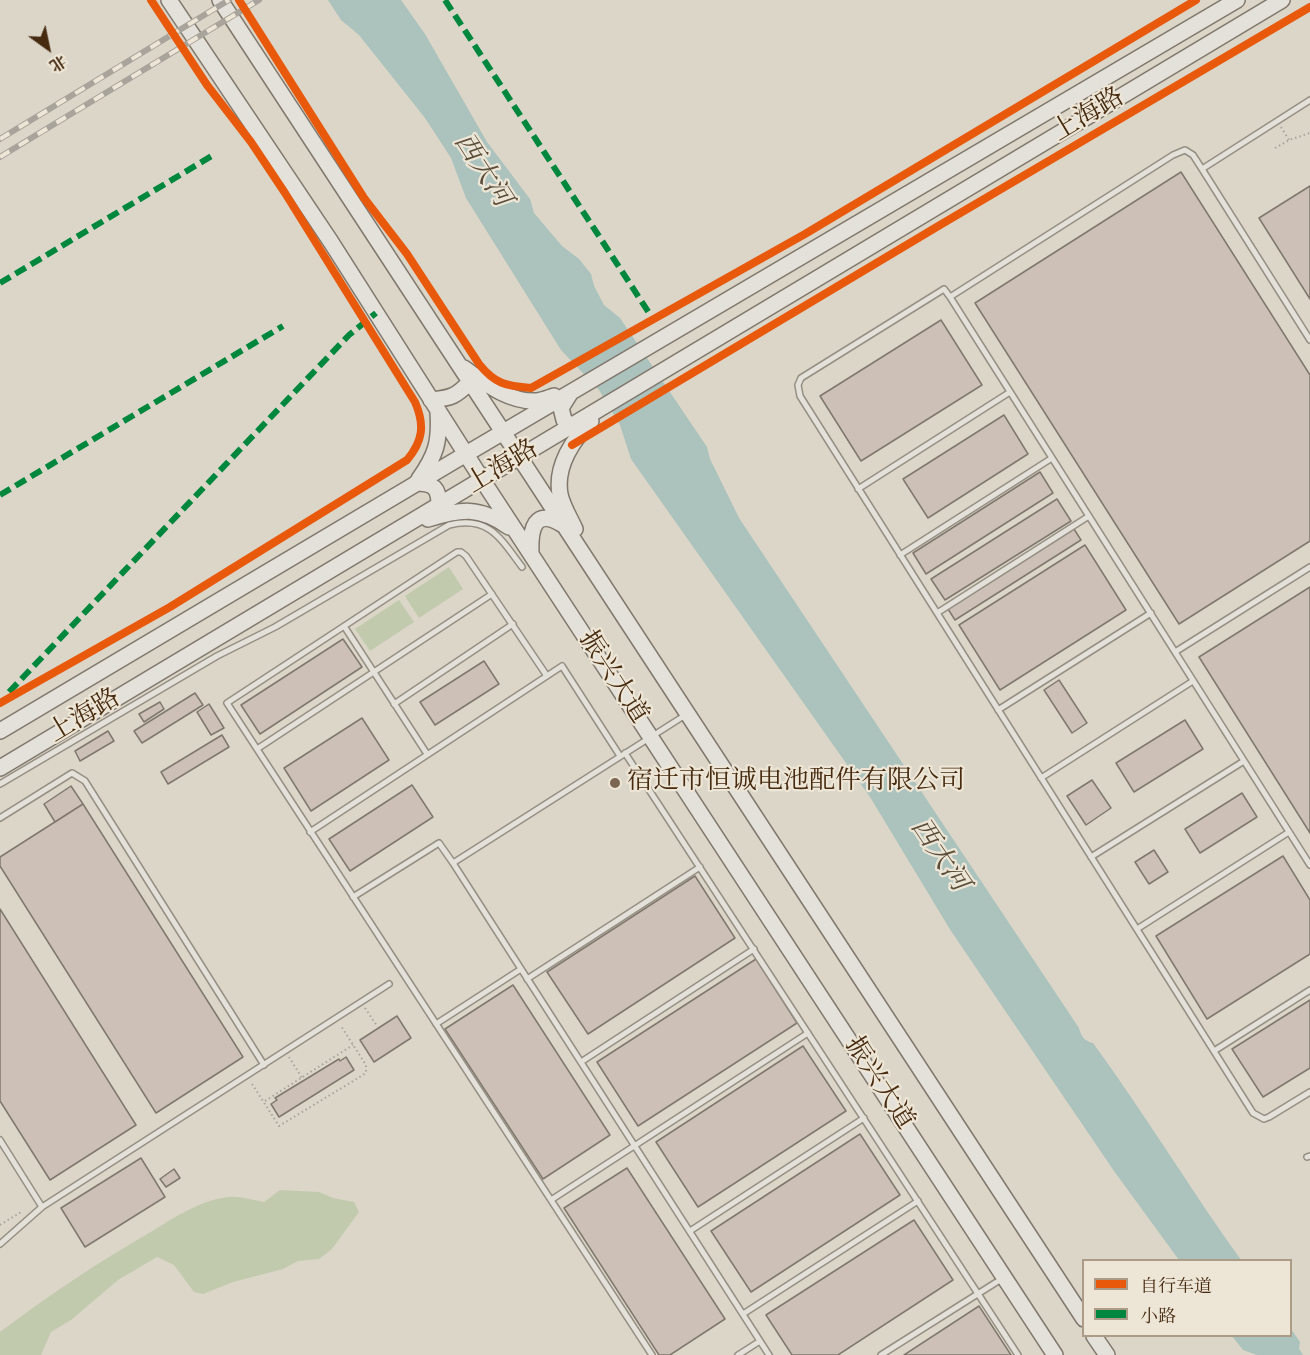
<!DOCTYPE html>
<meta charset="utf-8">
<style>
body{margin:0}
#map{position:relative;width:1310px;height:1355px;overflow:hidden;background:#dbd6c8;font-family:"IM FELL DW Pica","Noto Serif SC",serif}
canvas{display:block}
.legend{position:absolute;left:1082px;top:1259px;width:210px;height:78px;box-sizing:border-box;background:#ede6d6;border:2px solid #ab9b87;margin:0;padding:8px 10px;list-style:none;font-size:18px;color:#472b11}
.legend li{display:flex;align-items:center;gap:12px;height:30px}
.legend b{width:30px;border:2px solid #ab9b87}
.north{position:absolute;left:18px;top:18px;width:60px;height:60px;-webkit-text-stroke:4px #ede6d6;paint-order:stroke;rotate:147deg;font-size:16px;font-weight:700;line-height:24px;text-align:center;color:#472b11}
.north::after{content:'';display:block;margin:auto;width:21px;height:27px;background:#472b11;clip-path:polygon(50% 0,100% 100%,50% 72%,0 100%)}
</style>
<div id="map">
<canvas width="1310" height="1355"></canvas>
<ul class="legend">
<li><b style="height:8px;background:#e8590c"></b>自行车道</li>
<li><b style="height:8px;background:#00873e"></b>小路</li>
</ul>
<div class="north">北</div>
</div>
<script>
const c = document.querySelector('canvas').getContext('2d');
c.lineJoin = 'round';
function paint(path, color) { c.fillStyle = color; c.fill(path, 'evenodd'); }
function stroke(path, color, width, dash) { c.strokeStyle = color; c.lineWidth = width; c.lineCap = dash ? 'butt' : 'round'; c.setLineDash(dash || []); c.stroke(path); }
function label(font, color, halo, rows, align = 'center') {
  c.font = font + ' "IM FELL DW Pica","Noto Serif SC",serif'; c.lineWidth = 4.5; c.setLineDash([]); c.textBaseline = 'middle'; c.strokeStyle = halo; c.fillStyle = color; for (const [text, x, y, turn = 0] of rows) {
    c.save(); c.translate(x, y); c.rotate((+turn || 0) * Math.PI / 180); c.textAlign = isNaN(turn) ? turn : align; if (halo) c.strokeText(text, 0, 0); c.fillText(text, 0, 0); c.restore();
  }
}
const green = new Path2D(`
 M449,567L463,589L419,618L405,596Z
 M399,600L414,622L370,651L355,629Z
 M280,1190L319,1192L333,1198L354,1202L359,1212L332,1249L319,1259L298,1261L283,1269L233,1282L203,1294L194,1292L174,1265L157,1257L118,1280L71,1320L51,1332L41,1355H0V1332C48,1296 97,1263 149,1233C174,1218 198,1201 228,1197C240,1196 252,1200 264,1202Z`);
const water = new Path2D(`
 M328,0H401L425,34L487,142L530,199L534,213L562,246L579,259L591,274L594,286L604,305L620,318L707,447L710,459L739,518L1079,1028C1081,1037 1085,1041 1093,1043C1145,1114 1190,1189 1241,1260H1179L1114,1171L951,931L870,797L631,459L620,425L599,390L561,350L466,198L451,158L425,118L359,35L341,20Z
 M1291,1329L1300,1342L1299,1349L1303,1355H1257L1243,1350L1232,1336H1290Z`);
const building = new Path2D(`
 M1181,172L1310,375V541L1179,624L975,303Z
 M1310,186V299L1259,218Z
 M941,320L982,385L861,461L820,396Z
 M1004,415L1028,454L928,518L903,479Z
 M1040,472L1053,493L926,574L913,553Z
 M1057,499L1071,521L945,600L931,579Z
 M1074,529L1081,540L955,620L948,609Z
 M1085,545L1126,610L1000,690L959,625Z
 M1310,587V833L1199,657Z
 M343,639L362,667L260,734L241,705Z
 M484,661L499,684L435,725L420,702Z
 M1059,680L1087,723L1072,733L1044,690Z
 M195,693L203,705L142,743L134,731Z
 M160,702L164,709L144,722L139,714Z
 M209,704L224,728L211,735L197,712Z
 M362,718L389,760L311,811L284,768Z
 M1185,720L1203,749L1134,792L1116,763Z
 M108,731L114,741L80,761L75,751Z
 M222,735L229,747L168,784L161,772Z
 M1092,780L1111,808L1086,825L1067,796Z
 M412,785L433,817L350,871L329,839Z
 M71,786L83,804L55,822L44,804Z
 M1242,793L1257,817L1200,853L1185,829Z
 M83,804L243,1057L156,1113L0,866V857Z
 M1154,850L1168,872L1149,884L1135,862Z
 M1283,856L1310,900V954L1207,1019L1156,936Z
 M695,876L735,938L588,1034L547,972Z
 M0,909L136,1125L50,1180L0,1101Z
 M756,959L797,1023L638,1126L597,1062Z
 M513,985L610,1135L543,1179L445,1029Z
 M1310,1000V1068L1263,1097L1232,1049Z
 M397,1016L411,1038L374,1062L360,1040Z
 M803,1046L846,1111L698,1207L656,1142Z
 M346,1057L354,1070L279,1117L271,1104L277,1100L275,1098L339,1059L340,1061Z
 M860,1134L900,1195L751,1292L711,1231Z
 M141,1158L165,1197L85,1247L61,1208Z
 M627,1168L725,1319L670,1355H659L564,1208Z
 M174,1169L180,1178L166,1187L160,1179Z
 M914,1220L953,1280L838,1355H792L766,1315Z
 M979,1306L1011,1355H904Z`);
const path = new Path2D(`
 M1281,127L1289,140
 M1275,148L1289,140L1310,133
 M365,1008L377,1026
 M289,1057L302,1078
 M252,1084L279,1126L363,1075L366,1072V1065L341,1026
 M265,1101L353,1045
 M0,1225L21,1212`);
const service = new Path2D(`
 M1202,169L1310,100
 M950,297L944,289L801,378L798,385L800,396L1253,1113L1264,1119L1269,1117L1310,1092
 M1310,340L1202,169L1193,155L1185,150L1173,155L950,297L1310,865
 M858,489L1010,392
 M900,555L1052,458
 M937,613L1089,516
 M344,626L427,754
 M1175,652L1310,567
 M547,676L466,556L461,552H457L227,703L652,1355
 M394,704L513,624
 M998,710L1151,613
 M687,714L453,863L769,1355
 M257,749L492,594
 M625,753L1018,1355
 M1041,778L1193,681
 M0,784L217,656L275,627L449,525C489,515 501,539 522,567
 M0,818L72,773L85,781L264,1065
 M310,832L562,666L620,756
 M1091,857L1244,761
 M353,897L439,843L453,863
 M1137,929L1289,832
 M527,979L700,867
 M436,1024L521,969
 M1214,1051L1310,990
 M581,1062L754,949
 M0,1140L42,1207L389,984
 M1307,1157L1310,1156
 M551,1200L808,1033
 M690,1231L864,1118
 M0,1244L42,1207
 M743,1314L918,1201
 M738,1355L760,1341
 M881,1355L1003,1278`);
const secondary = new Path2D(`
 M169,0L331,242L483,481L1055,1355
 M220,0L1084,1319
 M464,368C485,383 508,402 536,401C541,401 548,398 554,396
 M571,392L561,408L564,420L572,427
 M431,400C452,398 456,396 470,382
 M419,479C436,455 440,442 438,412
 M416,483C434,483 439,488 439,506
 M428,519C461,509 479,506 509,527
 M575,529C570,518 562,505 560,494C555,466 573,440 591,421
 M531,554C530,529 534,507 563,525
 M0,731L466,454L1237,0
 M0,768L1282,0
 M1094,1336L1107,1355`);
const rail = new Path2D(`
 M0,139L229,0
 M0,157L259,0`);
const quiet = new Path2D(`
 M445,0L653,319
 M0,283L215,154
 M0,495L283,326
 M9,692L349,335L376,313`);
const cycleway = new Path2D(`
 M239,0L364,198L407,254L479,364C495,384 506,386 531,388L805,234L1196,0
 M572,445L940,225L1310,7
 M0,703L170,607L407,460C423,441 425,425 415,402L285,193L251,142L207,85L151,0`);
const markers = [
 [615,783,6,"#7b6751"]
];
const streetNames = [
 ["上海路",1089,116,-31],
 ["上海路",503,468,-31],
 ["振兴大道",612,678,57],
 ["上海路",85,717,-31],
 ["振兴大道",878,1084,57]
];
const poiNames = [
 ["宿迁市恒诚电池配件有限公司",627,783]
];
const waterNames = [
 ["西大河",481,171,57],
 ["西大河",938,856,56]
];
paint(green, '#c2caad');
paint(water, '#abc2bd');
paint(building, '#ccc0b7');
stroke(building, '#80786d', 1.5);
stroke(service, '#969084', 8);
stroke(secondary, '#80786d', 18);
stroke(path, '#a8a39b', 2, [1.5, 3]);
stroke(service, '#e4e1da', 5);
stroke(secondary, '#e4e1da', 15);
stroke(rail, '#a8a39b', 6);
stroke(rail, '#ede6d6', 4, [11]);
stroke(quiet, '#00873e', 6, [12, 6]);
stroke(cycleway, '#e8590c', 8);
for (const [x, y, r, color] of markers) { const dot = new Path2D(); dot.arc(x, y, r, 0, 2 * Math.PI); c.fillStyle = color; c.fill(dot); stroke(dot, '#ede6d6', 2); }
label('26px', '#472b11', '#ede6d6', streetNames);
label('26px', '#472b11', '#ede6d6', poiNames, 'left');
label('italic 27px', '#5b4e3b', '#ede6d6', waterNames);
</script>
